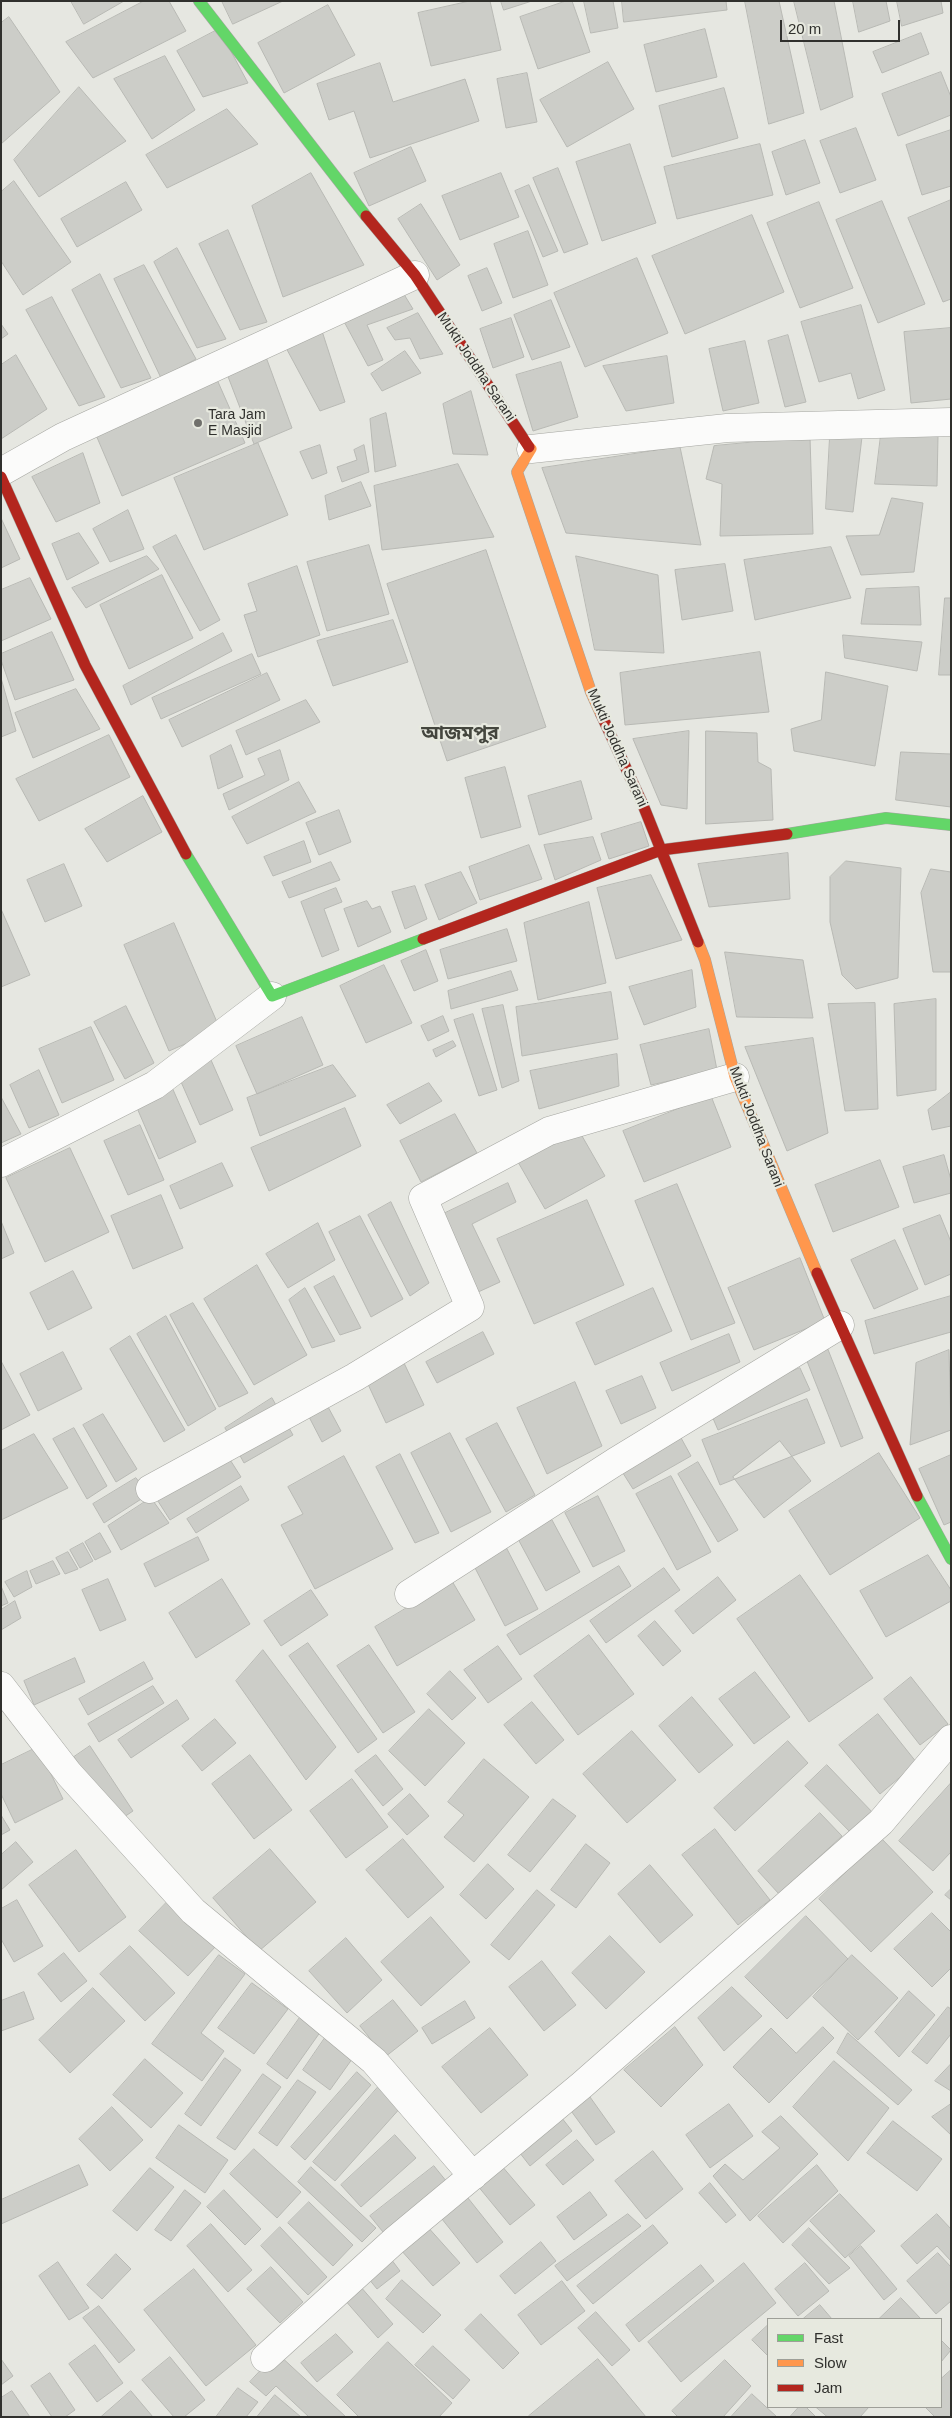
<!DOCTYPE html>
<meta charset="utf-8">
<style>
body{margin:0}
#map{position:relative;width:952px;height:2418px;overflow:hidden;background:#e6e7e1;font-family:Helvetica,sans-serif}
canvas{display:block}
.frame{position:absolute;inset:0;border:2px solid #30302d;pointer-events:none}
.legend{position:absolute;left:767px;top:2318px;width:175px;height:90px;box-sizing:border-box;background:#e7e9df;border:1px solid #9e9f98;margin:0;padding:6px 9px;list-style:none;font-size:15px;color:#30302d}
.legend li{display:flex;align-items:center;gap:10px;height:25px}
.legend b{width:25px;border:1px solid #9e9f98}
.scale{position:absolute;left:780px;top:20px;width:120px;height:22px;box-sizing:border-box;border:2px solid #30302d;border-top:0;padding-left:6px;font-size:15px;line-height:18px;white-space:nowrap;color:#30302d;-webkit-text-stroke:4px #e7e9df;paint-order:stroke}
</style>
<div id="map">
<canvas width="952" height="2418"></canvas>
<div class="frame"></div>
<ul class="legend">
<li><b style="height:6px;background:#63d668"></b>Fast</li>
<li><b style="height:6px;background:#ff974d"></b>Slow</li>
<li><b style="height:6px;background:#b3261e"></b>Jam</li>
</ul>
<div class="scale">20 m</div>
</div>
<script>
const c = document.querySelector('canvas').getContext('2d');
c.lineJoin = 'round';
function paint(path, color) { c.fillStyle = color; c.fill(path, 'evenodd'); }
function stroke(path, color, width, dash) { c.strokeStyle = color; c.lineWidth = width; c.lineCap = dash ? 'butt' : 'round'; c.setLineDash(dash || []); c.stroke(path); }
function label(font, color, halo, rows, align = 'center') {
  c.font = font + ' Helvetica,"Noto Sans Bengali",sans-serif'; c.lineWidth = 4.5; c.setLineDash([]); c.textBaseline = 'middle'; c.strokeStyle = halo; c.fillStyle = color; for (const [text, x, y, turn = 0] of rows) {
    c.save(); c.translate(x, y); c.rotate((+turn || 0) * Math.PI / 180); c.textAlign = isNaN(turn) ? turn : align; if (halo) c.strokeText(text, 0, 0); c.fillText(text, 0, 0); c.restore();
  }
}
const building = new Path2D(`
 M71,1H124L84,24Z
 M144,1H169L186,31L93,78L66,42Z
 M222,1H283L233,24Z
 M470,1H490L501,50L431,66L418,13Z
 M501,1H532L504,10Z
 M566,1H572L590,52L538,69L520,17Z
 M584,1H613L618,28L591,33Z
 M622,1H726L727,10L624,22Z
 M745,1H779L804,113L769,124Z
 M794,1H834L853,97L821,110Z
 M853,1H886L890,21L859,32Z
 M897,1H941L943,13L902,26Z
 M328,5L355,55L284,93L258,43Z
 M9,17L60,92L1,144V23Z
 M219,29L248,83L203,97L177,51Z
 M705,29L717,77L656,92L644,45Z
 M921,33L929,54L882,73L873,52Z
 M165,56L195,110L152,139L114,79Z
 M608,62L634,109L567,147L540,100Z
 M380,63L393,102L465,79L479,121L370,158L354,111L329,120L317,84Z
 M941,72L951,97V115L898,136L882,94Z
 M527,73L537,122L506,128L497,79Z
 M79,87L126,141L39,197L14,160Z
 M724,88L738,138L672,157L659,106Z
 M227,109L258,144L167,188L146,155Z
 M856,128L876,180L840,193L820,141Z
 M951,130V186L922,195L906,145Z
 M805,140L820,183L786,195L772,152Z
 M630,144L656,223L602,241L576,162Z
 M760,144L773,195L677,219L664,167Z
 M411,147L426,181L369,206L354,173Z
 M558,168L588,244L564,253L533,178Z
 M311,173L364,265L283,297L252,206Z
 M501,173L519,217L460,240L442,196Z
 M14,181L71,262L23,295L1,261V192Z
 M126,182L142,210L77,247L61,219Z
 M529,185L558,251L543,257L515,191Z
 M951,200V299L943,302L908,218Z
 M882,201L925,304L878,323L836,220Z
 M819,202L853,288L800,308L767,223Z
 M421,204L460,265L437,280L398,219Z
 M752,215L784,292L685,334L652,256Z
 M228,230L267,322L240,330L199,244Z
 M528,231L548,285L513,298L494,244Z
 M177,248L226,339L197,348L154,262Z
 M637,258L668,333L585,367L554,293Z
 M144,265L196,359L161,378L114,279Z
 M487,268L502,303L482,311L468,276Z
 M100,274L151,378L121,388L72,290Z
 M402,291L413,309L367,325L383,360L368,366L341,316Z
 M52,297L105,397L79,406L26,310Z
 M551,300L570,347L532,360L514,315Z
 M861,305L885,390L858,399L851,373L819,382L801,322Z
 M418,313L443,354L420,359L410,338L395,340L387,328Z
 M511,318L524,357L493,368L480,329Z
 M1,324L8,334L1,339Z
 M951,328V399L911,403L904,332Z
 M322,331L345,402L320,411L285,346Z
 M788,335L806,402L785,407L768,341Z
 M745,341L759,403L723,411L709,349Z
 M405,351L421,373L382,391L371,374Z
 M16,355L47,409L1,439V365Z
 M667,356L674,403L626,411L603,366Z
 M266,357L292,428L254,444L227,374Z
 M561,362L578,417L533,431L516,375Z
 M215,375L245,443L122,496L93,428Z
 M471,391L488,455L453,454L443,404Z
 M386,413L396,466L375,472L370,419Z
 M881,435L938,436L937,486L875,484Z
 M810,437L813,534L720,536L722,484L706,479L714,446Z
 M830,437H862L853,512L826,509Z
 M258,443L288,515L204,550L174,478Z
 M320,445L327,473L312,479L300,452Z
 M364,445L369,472L342,482L337,467L357,460L354,450Z
 M680,447L701,545L566,533L542,468Z
 M83,453L100,503L56,522L32,477Z
 M458,464L494,537L382,550L374,486Z
 M361,482L371,506L329,520L325,496Z
 M892,498L923,503L914,572L861,575L846,536L879,535Z
 M128,510L144,549L110,562L93,529Z
 M1,518L20,559L1,568Z
 M79,533L99,563L67,580L52,544Z
 M176,535L220,620L200,631L153,547Z
 M369,545L389,614L327,631L307,562Z
 M831,547L851,598L755,620L744,560Z
 M486,550L546,727L447,761L387,584Z
 M147,556L159,569L86,608L72,588Z
 M576,556L658,575L664,653L595,650Z
 M725,564L733,611L682,620L675,570Z
 M297,566L320,635L258,657L244,615L257,611L248,584Z
 M162,575L193,638L129,669L100,605Z
 M30,578L51,619L1,641V590Z
 M919,587L921,625L861,624L866,589Z
 M945,598H951V675H939Z
 M393,620L408,662L333,686L317,641Z
 M52,632L74,680L15,700L1,660V654Z
 M223,633L232,651L131,705L123,686Z
 M843,635L922,642L917,671L845,658Z
 M760,652L769,712L625,725L620,673Z
 M252,654L261,674L161,719L152,698Z
 M826,672L888,686L875,766L794,751L791,729L821,720Z
 M267,673L280,700L182,747L169,720Z
 M1,678L16,731L1,737Z
 M76,689L100,729L33,758L15,713Z
 M306,700L320,722L246,755L236,731Z
 M689,731L687,809L661,805L633,739Z
 M706,731L757,733L758,762L771,769L773,820L706,824Z
 M109,735L130,777L39,821L16,779Z
 M231,745L243,777L218,789L210,756Z
 M280,750L289,780L229,810L223,794L265,775L258,759Z
 M901,752L951,754V807L896,800Z
 M505,767L521,827L481,838L465,778Z
 M581,781L592,819L539,835L528,796Z
 M299,782L316,812L247,844L232,817Z
 M143,796L162,832L107,862L85,829Z
 M339,810L351,842L319,855L306,823Z
 M641,822L649,846L609,859L601,834Z
 M593,837L601,860L555,880L544,845Z
 M304,841L311,862L273,876L264,857Z
 M529,845L542,879L480,900L469,867Z
 M788,853L790,899L709,907L698,864Z
 M846,861L901,868L898,978L856,989L842,975L830,922V877Z
 M331,862L340,880L289,898L282,882Z
 M64,864L82,906L45,922L27,880Z
 M931,869L951,872V972H933L921,893Z
 M461,872L477,903L439,920L425,885Z
 M651,875L682,940L616,959L597,888Z
 M415,886L427,919L405,929L392,892Z
 M336,888L342,902L324,909L339,950L322,957L301,902Z
 M367,901L372,909L380,906L391,932L358,947L344,909Z
 M589,902L606,983L538,1000L524,923Z
 M1,909L30,975L1,987Z
 M174,923L220,1029L169,1051L124,945Z
 M507,929L517,961L448,979L440,950Z
 M426,950L438,981L414,991L401,961Z
 M725,952L803,960L813,1018L737,1017Z
 M384,965L412,1023L366,1043L340,986Z
 M692,970L696,1007L644,1025L629,987Z
 M511,971L518,990L451,1009L448,991Z
 M611,992L618,1039L522,1056L516,1007Z
 M936,999V1090L897,1096L894,1004Z
 M875,1003L878,1109L845,1111L828,1004Z
 M503,1005L519,1081L502,1088L482,1009Z
 M126,1006L154,1063L125,1079L94,1022Z
 M473,1014L497,1090L479,1096L454,1020Z
 M443,1016L449,1031L428,1041L421,1026Z
 M302,1017L323,1065L257,1094L236,1046Z
 M91,1027L114,1080L62,1103L39,1049Z
 M709,1029L717,1070L651,1085L640,1045Z
 M813,1038L828,1133L787,1151L745,1047Z
 M453,1041L456,1046L436,1057L433,1050Z
 M617,1054L619,1086L539,1109L530,1071Z
 M211,1060L233,1110L200,1125L178,1075Z
 M333,1065L356,1096L260,1136L247,1098Z
 M39,1070L59,1115L29,1128L10,1085Z
 M429,1083L442,1101L400,1124L387,1105Z
 M171,1085L196,1142L159,1159L134,1101Z
 M951,1092V1126L932,1130L928,1110Z
 M711,1096L731,1147L644,1182L623,1131Z
 M1,1097L21,1134L1,1143Z
 M345,1108L361,1146L269,1191L251,1148Z
 M455,1114L477,1153L421,1182L400,1141Z
 M140,1125L164,1180L128,1195L104,1141Z
 M578,1129L605,1176L545,1209L518,1162Z
 M70,1148L109,1232L45,1262L6,1178Z
 M944,1155L951,1180V1193L914,1203L903,1167Z
 M880,1160L899,1207L833,1232L815,1185Z
 M222,1163L233,1186L180,1209L170,1186Z
 M508,1183L516,1202L472,1224L500,1282L476,1293L439,1216Z
 M677,1184L735,1323L691,1340L635,1201Z
 M161,1195L183,1248L133,1269L111,1216Z
 M587,1200L624,1285L534,1324L497,1239Z
 M391,1202L429,1283L410,1296L368,1215Z
 M940,1215L951,1242V1274L925,1285L903,1229Z
 M360,1216L403,1299L371,1317L329,1232Z
 M1,1221L14,1253L1,1259Z
 M318,1223L335,1260L288,1288L266,1254Z
 M895,1240L918,1289L874,1309L851,1260Z
 M800,1258L825,1321L754,1350L728,1288Z
 M257,1265L307,1355L254,1385L204,1299Z
 M73,1271L92,1308L48,1330L30,1293Z
 M334,1276L361,1328L340,1335L314,1287Z
 M305,1288L335,1341L312,1348L289,1300Z
 M653,1288L672,1331L595,1365L576,1323Z
 M951,1296V1332L874,1354L865,1321Z
 M193,1303L248,1393L219,1407L170,1315Z
 M166,1316L216,1409L188,1426L137,1334Z
 M483,1332L494,1354L437,1383L426,1362Z
 M729,1334L740,1362L672,1391L660,1363Z
 M130,1336L185,1430L164,1442L110,1349Z
 M827,1347L863,1438L841,1447L805,1356Z
 M949,1350L951,1430L910,1445L916,1363Z
 M63,1352L82,1389L38,1411L20,1374Z
 M1,1361L30,1415L1,1430Z
 M404,1363L424,1405L386,1423L366,1380Z
 M800,1368L810,1390L718,1430L709,1409Z
 M642,1376L656,1408L621,1424L606,1391Z
 M575,1382L602,1446L547,1474L517,1408Z
 M272,1398L293,1435L244,1463L225,1428Z
 M807,1399L825,1443L720,1485L702,1440Z
 M327,1405L341,1431L322,1442L308,1415Z
 M103,1414L137,1469L116,1482L83,1425Z
 M497,1423L535,1495L506,1512L466,1439Z
 M74,1428L107,1486L87,1499L53,1439Z
 M450,1433L491,1512L451,1532L411,1453Z
 M34,1434L68,1488L1,1520V1451Z
 M680,1436L691,1456L633,1489L621,1470Z
 M780,1441L811,1481L764,1518L733,1477Z
 M879,1453L920,1518L830,1575L789,1511Z
 M400,1454L439,1533L415,1543L376,1467Z
 M227,1455L241,1477L170,1520L156,1498Z
 M951,1455V1522L944,1525L919,1469Z
 M344,1456L393,1549L315,1589L281,1525L303,1514L288,1487Z
 M698,1462L738,1530L718,1542L678,1474Z
 M671,1476L711,1552L677,1570L636,1494Z
 M136,1478L149,1494L104,1523L93,1504Z
 M241,1486L249,1500L196,1533L187,1519Z
 M598,1496L625,1551L593,1567L565,1513Z
 M151,1498L169,1523L121,1550L108,1526Z
 M552,1520L580,1572L546,1591L518,1539Z
 M100,1533L111,1552L95,1560L85,1542Z
 M198,1537L209,1560L155,1587L144,1564Z
 M83,1543L93,1561L80,1568L70,1550Z
 M506,1547L538,1609L505,1626L473,1564Z
 M68,1552L78,1569L65,1574L56,1558Z
 M928,1555L951,1590V1601L886,1637L860,1591Z
 M53,1561L60,1574L36,1584L30,1571Z
 M619,1566L631,1586L520,1655L507,1635Z
 M664,1568L680,1590L606,1643L590,1621Z
 M27,1571L32,1587L14,1597L5,1582Z
 M800,1575L873,1678L809,1722L737,1619Z
 M718,1577L736,1600L693,1634L675,1611Z
 M108,1579L126,1620L100,1631L82,1590Z
 M222,1579L250,1624L196,1658L169,1613Z
 M452,1581L475,1620L397,1666L375,1627Z
 M1,1586L8,1603L1,1606Z
 M311,1590L328,1615L281,1646L264,1621Z
 M15,1601L21,1618L1,1630V1610Z
 M655,1621L681,1651L663,1666L638,1636Z
 M589,1635L634,1694L578,1735L534,1676Z
 M308,1643L377,1739L358,1753L289,1656Z
 M369,1645L415,1712L383,1733L337,1666Z
 M498,1646L522,1679L488,1703L464,1670Z
 M263,1650L336,1747L306,1780L236,1681Z
 M75,1658L85,1682L34,1705L24,1681Z
 M144,1662L153,1679L88,1715L79,1699Z
 M450,1671L476,1698L452,1720L427,1694Z
 M755,1672L790,1717L754,1744L719,1699Z
 M911,1677L948,1724L920,1745L884,1699Z
 M153,1686L164,1703L99,1742L88,1724Z
 M692,1697L733,1745L699,1773L659,1726Z
 M177,1700L189,1719L131,1758L118,1740Z
 M532,1702L564,1740L536,1764L504,1725Z
 M429,1709L465,1743L425,1786L389,1751Z
 M878,1714L917,1763L880,1794L839,1745Z
 M215,1719L236,1743L202,1771L182,1746Z
 M632,1731L676,1780L627,1823L583,1774Z
 M788,1741L808,1763L735,1831L714,1808Z
 M90,1746L133,1811L118,1821L74,1757Z
 M38,1747L63,1799L15,1823L1,1794V1765Z
 M250,1755L292,1810L254,1839L212,1784Z
 M376,1755L403,1789L383,1806L355,1771Z
 M484,1759L529,1797L474,1862L444,1837L464,1815L448,1802Z
 M827,1765L875,1815L854,1836L805,1786Z
 M352,1779L388,1827L346,1858L310,1811Z
 M951,1783V1852L933,1871L899,1841Z
 M410,1794L429,1816L407,1835L388,1814Z
 M553,1799L576,1816L530,1872L508,1855Z
 M820,1813L842,1836L779,1894L758,1871Z
 M1,1815L10,1830L1,1835Z
 M715,1829L770,1900L738,1925L682,1855Z
 M881,1838L933,1892L871,1952L819,1899Z
 M403,1839L444,1887L408,1918L366,1870Z
 M16,1842L33,1862L1,1890V1855Z
 M586,1844L610,1863L576,1908L551,1890Z
 M270,1849L316,1902L259,1951L213,1898Z
 M76,1850L126,1917L79,1952L29,1885Z
 M488,1864L514,1889L486,1919L460,1895Z
 M650,1865L693,1915L660,1943L618,1894Z
 M951,1889V1900L945,1895Z
 M537,1890L555,1905L509,1960L491,1945Z
 M17,1900L43,1946L14,1962L1,1939V1909Z
 M169,1900L217,1945L188,1976L139,1931Z
 M932,1913L951,1932V1968L932,1987L894,1949Z
 M806,1916L848,1959L787,2019L745,1977Z
 M431,1917L470,1962L421,2006L381,1962Z
 M610,1936L645,1972L606,2009L572,1973Z
 M346,1938L382,1980L347,2013L309,1971Z
 M130,1946L175,1993L145,2021L100,1974Z
 M64,1953L87,1981L61,2002L38,1974Z
 M219,1955L245,1974L201,2033L224,2051L202,2081L152,2044Z
 M852,1955L898,1998L858,2040L813,1997Z
 M542,1961L576,2005L544,2031L509,1987Z
 M252,1983L288,2009L254,2054L218,2028Z
 M732,1987L762,2016L724,2051L698,2018Z
 M93,1988L125,2021L70,2073L39,2040Z
 M909,1991L935,2015L899,2057L875,2032Z
 M24,1992L34,2019L1,2031V2001Z
 M393,2000L418,2031L385,2057L360,2026Z
 M465,2001L475,2018L432,2044L422,2028Z
 M948,2007L951,2009V2034L927,2064L912,2052Z
 M301,2016L321,2031L287,2079L267,2064Z
 M675,2027L703,2065L661,2107L624,2070Z
 M823,2027L834,2038L769,2103L733,2067L771,2028L796,2053Z
 M490,2028L528,2075L481,2113L442,2067Z
 M848,2033L912,2090L898,2105L837,2053Z
 M327,2035L355,2055L330,2090L303,2070Z
 M225,2058L241,2070L201,2126L185,2114Z
 M145,2059L183,2093L151,2128L113,2095Z
 M834,2061L889,2108L848,2161L793,2107Z
 M951,2064V2091L935,2081Z
 M357,2072L371,2085L305,2160L291,2147Z
 M263,2074L281,2087L235,2150L217,2138Z
 M298,2080L316,2092L277,2146L259,2133Z
 M379,2086L402,2106L335,2181L313,2162Z
 M585,2090L615,2132L596,2145L566,2104Z
 M729,2104L753,2136L710,2168L686,2135Z
 M951,2104V2135L932,2117Z
 M112,2107L143,2140L110,2171L79,2139Z
 M558,2113L572,2131L530,2166L516,2148Z
 M781,2116L818,2154L750,2221L713,2176L725,2164L743,2180L780,2148L762,2132Z
 M893,2121L942,2159L917,2191L867,2153Z
 M179,2125L228,2160L205,2193L156,2158Z
 M395,2135L416,2158L361,2207L341,2185Z
 M577,2140L594,2160L563,2185L546,2165Z
 M254,2149L301,2192L277,2218L230,2174Z
 M653,2151L683,2189L646,2219L615,2181Z
 M79,2165L88,2185L1,2224V2200Z
 M501,2165L535,2205L510,2225L477,2185Z
 M817,2165L838,2191L783,2243L758,2216Z
 M434,2166L447,2182L383,2232L370,2216Z
 M311,2167L376,2228L362,2242L298,2182Z
 M150,2168L174,2187L137,2231L113,2211Z
 M710,2183L736,2215L726,2223L699,2193Z
 M185,2190L201,2203L171,2241L155,2230Z
 M224,2190L261,2229L245,2245L207,2207Z
 M590,2192L607,2215L574,2240L557,2217Z
 M464,2193L503,2242L477,2263L438,2214Z
 M840,2194L875,2231L845,2258L810,2221Z
 M309,2202L353,2245L333,2266L288,2223Z
 M628,2214L641,2226L567,2281L555,2266Z
 M937,2214L951,2229V2261L937,2246L917,2264L901,2246Z
 M211,2224L252,2270L228,2292L187,2246Z
 M426,2225L460,2263L433,2286L400,2249Z
 M653,2225L668,2243L593,2304L577,2286Z
 M280,2227L327,2277L308,2295L261,2246Z
 M809,2228L850,2268L829,2284L792,2245Z
 M541,2242L556,2261L515,2294L500,2276Z
 M861,2246L897,2289L884,2300L849,2256Z
 M938,2253L951,2267V2301L936,2314L907,2281Z
 M116,2254L131,2269L102,2299L87,2285Z
 M388,2255L400,2271L377,2289L364,2273Z
 M58,2262L89,2308L69,2320L39,2276Z
 M744,2263L776,2303L681,2382L648,2342Z
 M805,2263L829,2291L798,2316L775,2289Z
 M701,2265L714,2281L639,2342L626,2325Z
 M271,2267L303,2302L280,2323L247,2289Z
 M194,2269L256,2345L206,2386L144,2310Z
 M402,2280L441,2315L423,2333L386,2299Z
 M562,2281L585,2311L541,2345L518,2315Z
 M360,2286L393,2324L378,2338L344,2299Z
 M901,2298L921,2319H879Z
 M820,2305L832,2319H803Z
 M99,2306L135,2350L119,2363L83,2318Z
 M596,2312L630,2350L612,2366L578,2328Z
 M481,2314L519,2353L503,2369L465,2330Z
 M768,2325V2356L752,2340Z
 M336,2334L353,2352L317,2382L301,2363Z
 M941,2340L951,2350L941,2362Z
 M388,2342L452,2403L439,2417H359L337,2395Z
 M95,2345L123,2383L97,2402L69,2364Z
 M433,2346L470,2380L453,2399L415,2365Z
 M277,2353L346,2417H309L276,2386L266,2396L250,2382Z
 M170,2357L205,2400L184,2417H174L142,2380Z
 M1,2359L13,2376L1,2385Z
 M598,2359L646,2417H530L529,2416Z
 M725,2360L751,2386L723,2417H678L672,2411Z
 M951,2370V2417H935L925,2407H941V2379Z
 M50,2373L75,2410L65,2417H52L31,2386Z
 M238,2388L258,2402L246,2417H216Z
 M12,2391L30,2417H1V2398Z
 M131,2391L153,2417H101Z
 M752,2394L777,2417H731Z
 M275,2395L301,2417H257Z
 M799,2407H806L816,2417H790Z
 M816,2407H869L860,2417H828Z`);
const street = new Path2D(`
 M531,449L727,428L951,422
 M1,472L63,437L415,275
 M1,1163L155,1085L272,996
 M150,1489L355,1377L470,1307L423,1198L549,1131L735,1077
 M409,1594L615,1462L840,1325
 M1,1686L69,1774L193,1911L374,2061L473,2176
 M265,2358L394,2241L582,2085L881,1822L951,1739`);
const fast = new Path2D(`
 M199,1L366,216
 M787,834L886,818L951,825
 M186,854L272,996L423,939
 M917,1496L951,1559`);
const slow = new Path2D(`
 M529,447L531,449L517,472L591,692L601,714
 M698,942L705,960L735,1077L817,1273`);
const jam = new Path2D(`
 M366,216L415,275L529,447
 M1,477L85,665L186,854
 M601,714L643,805L698,942
 M423,939L661,850L787,834
 M817,1273L917,1496`);
const markers = [
 [198,423,5,"#70706c"]
];
const streetNames = [
 ["Mukti Joddha Sarani",476,367,56],
 ["Mukti Joddha Sarani",617,748,66],
 ["Mukti Joddha Sarani",756,1127,69]
];
const poiNames = [
 ["Tara Jam",208,415],
 ["E Masjid",208,431]
];
const districtNames = [
 ["আজমপুর",460,734]
];
paint(building, '#cccdc8');
stroke(building, '#b8b9b4', 1);
stroke(street, '#a5a6a1', 29);
stroke(fast, '#a5a6a1', 12);
stroke(slow, '#a5a6a1', 12);
stroke(jam, '#a5a6a1', 12);
stroke(street, '#fbfbfa', 28);
stroke(fast, '#63d668', 11);
stroke(slow, '#ff974d', 11);
stroke(jam, '#b3261e', 11);
for (const [x, y, r, color] of markers) { const dot = new Path2D(); dot.arc(x, y, r, 0, 2 * Math.PI); c.fillStyle = color; c.fill(dot); stroke(dot, '#e7e9df', 2); }
label('14px', '#30302d', '#e7e9df', streetNames);
label('14px', '#30302d', '#e7e9df', poiNames, 'left');
label('bold 19px', '#44463e', '#e7e9df', districtNames);
</script>
